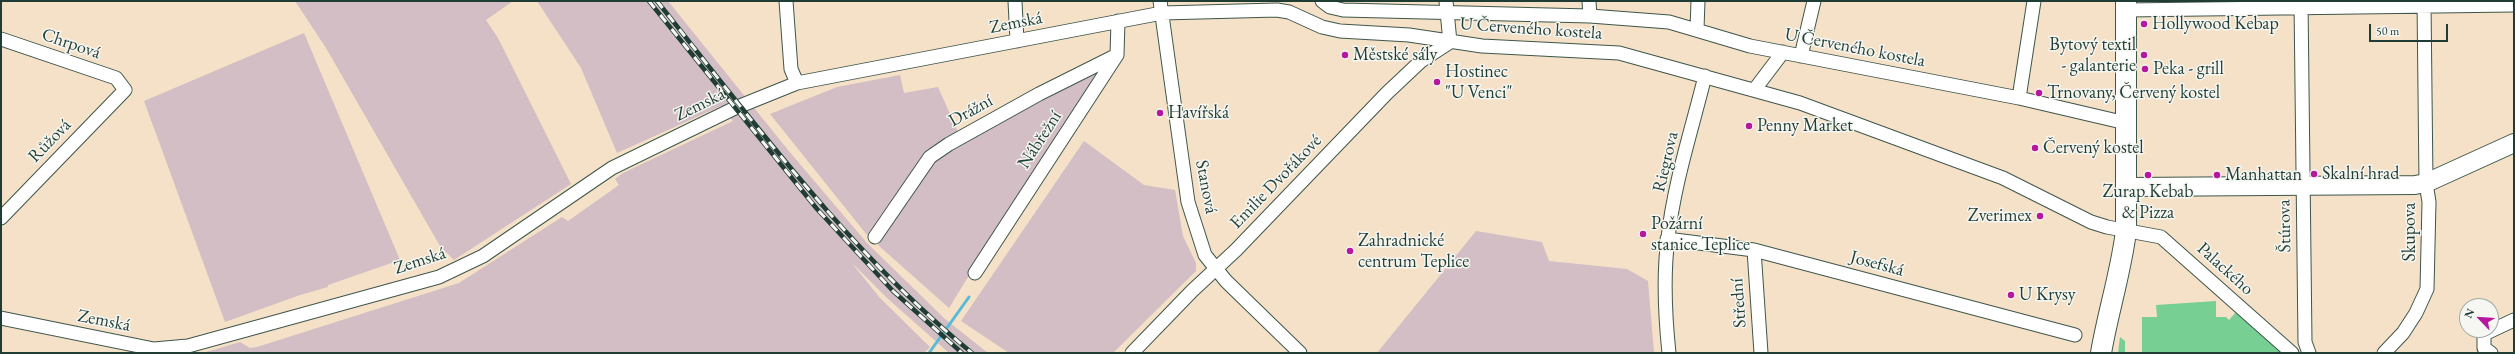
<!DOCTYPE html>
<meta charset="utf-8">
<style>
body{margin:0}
#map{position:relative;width:2515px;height:354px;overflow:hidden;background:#f4e1c7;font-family:"EB Garamond",serif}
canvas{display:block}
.frame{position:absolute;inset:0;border:2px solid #1f3d34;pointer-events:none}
.north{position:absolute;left:2459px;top:298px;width:40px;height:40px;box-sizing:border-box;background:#f6f6f2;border:1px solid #a0aca6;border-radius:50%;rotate:295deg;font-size:11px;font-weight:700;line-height:16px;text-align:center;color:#1f3d34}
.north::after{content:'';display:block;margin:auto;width:14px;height:18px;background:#b5179e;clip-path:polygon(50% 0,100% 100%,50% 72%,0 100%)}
.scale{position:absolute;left:2369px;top:24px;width:79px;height:18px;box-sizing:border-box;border:2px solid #1f3d34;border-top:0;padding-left:5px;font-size:12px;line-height:14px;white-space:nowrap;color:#1f3d34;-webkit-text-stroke:3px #f6f6f2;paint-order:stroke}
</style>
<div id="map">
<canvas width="2515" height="354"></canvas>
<div class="frame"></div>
<div class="north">N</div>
<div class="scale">50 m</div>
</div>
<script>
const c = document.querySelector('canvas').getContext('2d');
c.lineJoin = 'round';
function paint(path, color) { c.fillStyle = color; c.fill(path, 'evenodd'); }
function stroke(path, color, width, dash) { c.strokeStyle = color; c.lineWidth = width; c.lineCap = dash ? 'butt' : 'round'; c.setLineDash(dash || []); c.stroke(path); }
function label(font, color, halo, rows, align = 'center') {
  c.font = font + ' "EB Garamond",serif'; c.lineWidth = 3; c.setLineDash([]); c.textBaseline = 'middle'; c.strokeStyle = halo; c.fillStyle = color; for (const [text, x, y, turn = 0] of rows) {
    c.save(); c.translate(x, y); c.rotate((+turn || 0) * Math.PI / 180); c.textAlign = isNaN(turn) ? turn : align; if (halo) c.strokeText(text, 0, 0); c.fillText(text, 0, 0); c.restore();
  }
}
const industrial = new Path2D(`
 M295,1H513L486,20L498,38L571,184L454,260L440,246L326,48Z
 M537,1H668L788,150L867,243L945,319L988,353H949L887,298L851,262L880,298L930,347L924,353H203L240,342L250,348L257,347L459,283L562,217L568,221L619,185L615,179L623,173L733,121L721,106L617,153L581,68Z
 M304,33L400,260L328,285V287L300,295L225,322L144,101Z
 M1095,74L1096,75L1030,176L949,308L878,245L935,162L988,128Z
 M900,75L904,93L938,87L958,132L926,150L867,235L770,114L837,87Z
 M1084,141L1144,185L1175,190L1183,236L1196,263V271L1113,353H1009L961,321Z
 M1476,231L1542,242L1549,261L1627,269L1648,281L1654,353H1377Z`);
const green = new Path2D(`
 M2216,301V317H2226L2229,320L2238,310L2283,353H2142V317H2157L2156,305Z
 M2120,337L2125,341V353H2118Z`);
const stream = new Path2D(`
 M929,353L969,297`);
const street = new Path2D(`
 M786,1L791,69L797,83
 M1015,1L1017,41
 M1160,1L1188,202L1205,255L1226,281L1300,353
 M1322,1L1330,7L1343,10L1590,16L1669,22L1750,46L2019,98L2126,123
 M1446,1L1450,42
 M1589,1L1590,16
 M2301,1L2305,342L2309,353
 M2126,10L2514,5
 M1697,29L1698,1
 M1,39L116,78L125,90L1,218
 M1801,56L1814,1
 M1755,89L1783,52
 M2019,98L2034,1
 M875,237L930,157L949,144L1039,94L1117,55
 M1667,239L1754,250L2075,335
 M1754,250L1761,353
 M975,273L1117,55L1118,21
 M1,318L154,349L188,346L439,277L483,256L612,168L735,108L797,83L1162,13L1277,10L1289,12L1322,27L1340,31L1409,35L1482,46L1619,53L1800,103L2003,178L2091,222L2107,227L2161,237L2292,353
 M1132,353L1192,291L1236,250L1387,93L1421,61L1450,42
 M1669,353C1665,315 1663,276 1668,238C1674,183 1692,129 1705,76
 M2384,353L2403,333L2416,313L2427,289L2429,202L2426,183L2424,1
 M2491,353L2484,348V334L2514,320`);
const secondary = new Path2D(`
 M2127,187L2415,185L2426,183L2514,143`);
const primary = new Path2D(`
 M2101,353C2108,312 2121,272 2126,231V1`);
const rail = new Path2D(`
 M649,1L817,209L893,291L962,353
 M657,1C755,124 850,253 972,353`);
const markers = [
 [2144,24,4,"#b5179e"],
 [1345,55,4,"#b5179e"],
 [2144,55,4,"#b5179e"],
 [2145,69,4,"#b5179e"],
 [1437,82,4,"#b5179e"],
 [2039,93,4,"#b5179e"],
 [1160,113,4,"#b5179e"],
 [1749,126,4,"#b5179e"],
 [2035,148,4,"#b5179e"],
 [2314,174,4,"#b5179e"],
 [2148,175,4,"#b5179e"],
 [2217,175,4,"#b5179e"],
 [2040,216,4,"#b5179e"],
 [1643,234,4,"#b5179e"],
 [1350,251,4,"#b5179e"],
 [2011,295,4,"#b5179e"]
];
const streetNames = [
 ["Zemská",1016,23,-11],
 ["U Červeného kostela",1531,29,4],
 ["Chrpová",71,44,19],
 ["U Červeného kostela",1855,48,11],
 ["Zemská",700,105,-26],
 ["Drážní",971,111,-29],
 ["Nábřežní",1040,140,-57],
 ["Růžová",50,141,-46],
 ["Riegrova",1666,162,-77],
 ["Emilie Dvořákové",1276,182,-46],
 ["Stanová",1206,187,79],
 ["Štúrova",2285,226,-91],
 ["Skupova",2410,232,-90],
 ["Zemská",420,261,-18],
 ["Josefská",1877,264,15],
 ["Palackého",2225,269,42],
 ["Střední",1739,303,-94],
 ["Zemská",104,321,11]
];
const poiNames = [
 ["Hollywood Kebap",2152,24],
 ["Bytový textil",2136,45,"right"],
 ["- galanterie",2136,66,"right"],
 ["Městské sály",1353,55],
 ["Peka - grill",2153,69],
 ["Hostinec",1445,72],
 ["\"U Venci\"",1445,93],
 ["Trnovany, Červený kostel",2047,93],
 ["Havířská",1168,113],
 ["Penny Market",1757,126],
 ["Červený kostel",2043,148],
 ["Skalní hrad",2322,174],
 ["Manhattan",2225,175],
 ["Zurap Kebab",2148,192,"center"],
 ["& Pizza",2148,213,"center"],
 ["Zverimex",2032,216,"right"],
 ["Požární",1651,224],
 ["stanice Teplice",1651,245],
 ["Zahradnické",1358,241],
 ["centrum Teplice",1358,262],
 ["U Krysy",2019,295]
];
paint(industrial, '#d2bec4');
paint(green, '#77cf94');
stroke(stream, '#57bbd6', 3);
stroke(street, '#3f564a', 15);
stroke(secondary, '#3f564a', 20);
stroke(primary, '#3f564a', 22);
stroke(street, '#fff', 13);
stroke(secondary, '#fff', 18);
stroke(primary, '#fff', 20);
stroke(rail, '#1f3d34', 4.5);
stroke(rail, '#f6f6f2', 3, [9]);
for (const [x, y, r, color] of markers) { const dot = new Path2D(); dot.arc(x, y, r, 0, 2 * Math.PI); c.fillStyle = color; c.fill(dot); stroke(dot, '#f6f6f2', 1.5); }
label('18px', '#1f3d34', '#f6f6f2', streetNames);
label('18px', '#1f3d34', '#f6f6f2', poiNames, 'left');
</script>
